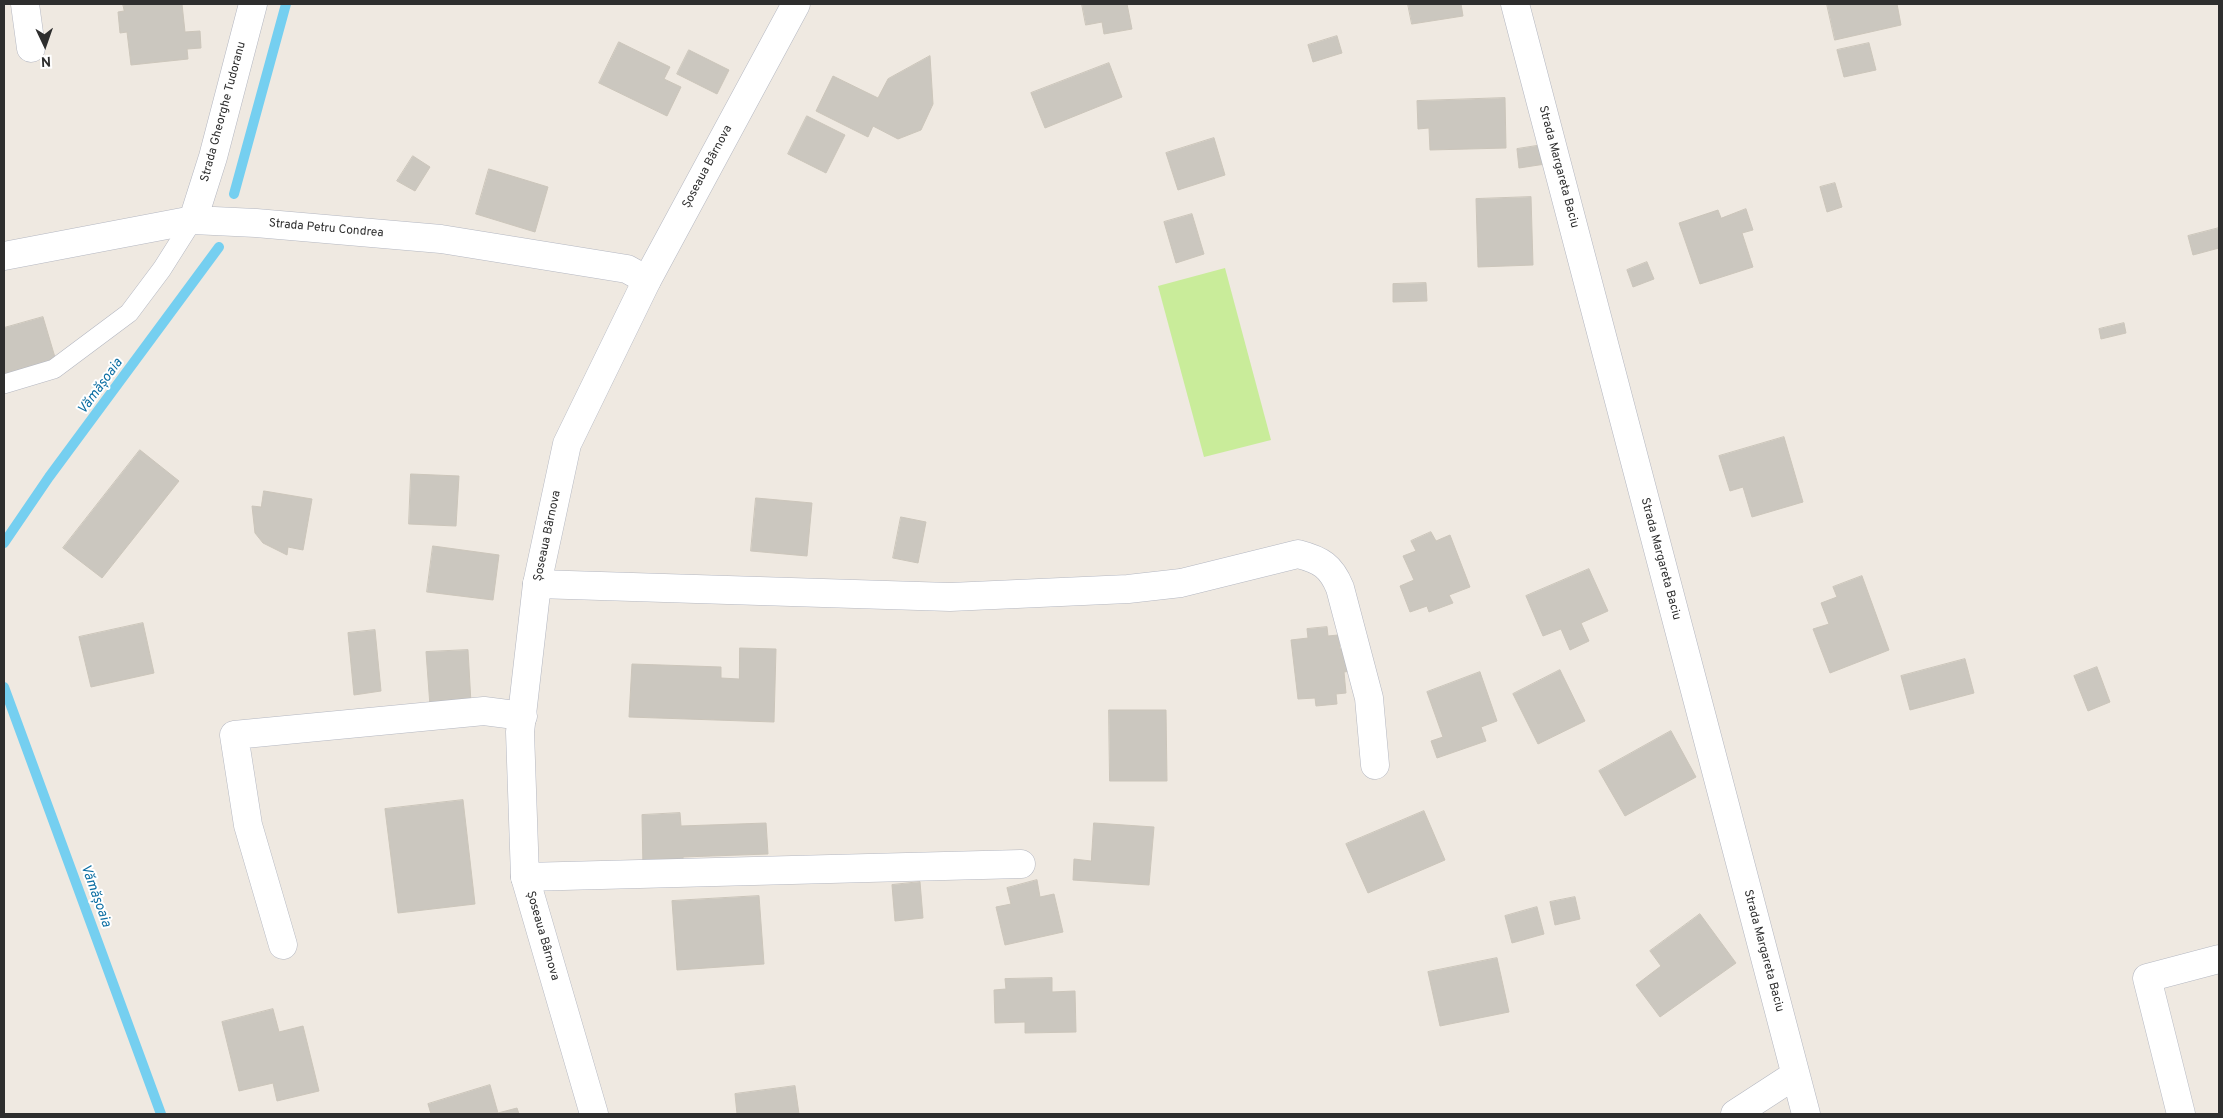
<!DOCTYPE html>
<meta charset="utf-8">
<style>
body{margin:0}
#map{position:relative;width:2223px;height:1118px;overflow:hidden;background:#efe9e1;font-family:Overpass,sans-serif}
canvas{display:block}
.frame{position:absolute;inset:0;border:5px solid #2e2e2e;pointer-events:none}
.north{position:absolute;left:20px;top:20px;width:50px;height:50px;-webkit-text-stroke:4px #fff;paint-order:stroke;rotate:177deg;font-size:14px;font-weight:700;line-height:20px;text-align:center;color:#2e2e2e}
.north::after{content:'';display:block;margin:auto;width:18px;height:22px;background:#2e2e2e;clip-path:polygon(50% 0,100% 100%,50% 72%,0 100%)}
</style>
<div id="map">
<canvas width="2223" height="1118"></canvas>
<div class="frame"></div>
<div class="north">N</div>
</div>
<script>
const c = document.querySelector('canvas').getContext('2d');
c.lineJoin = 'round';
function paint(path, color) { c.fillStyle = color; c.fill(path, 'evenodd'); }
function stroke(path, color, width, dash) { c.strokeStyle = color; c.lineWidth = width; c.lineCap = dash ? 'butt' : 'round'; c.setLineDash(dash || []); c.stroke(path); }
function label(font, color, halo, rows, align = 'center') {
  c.font = font + ' Overpass,sans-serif'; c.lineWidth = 4; c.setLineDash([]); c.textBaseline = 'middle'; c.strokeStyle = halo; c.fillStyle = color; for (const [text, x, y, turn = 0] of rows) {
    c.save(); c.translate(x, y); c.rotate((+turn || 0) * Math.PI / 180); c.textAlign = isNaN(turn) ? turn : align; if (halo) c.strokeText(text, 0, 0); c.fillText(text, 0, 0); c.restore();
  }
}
const pitch = new Path2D(`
 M1225,268L1271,440L1204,457L1158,286Z`);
const stream = new Path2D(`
 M234,194L286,4
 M4,543L49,477L219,247
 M4,687L161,1114`);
const building = new Path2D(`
 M123,4H182L185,32L200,31L201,48L187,49L188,59L131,65L127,32L120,33L118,12L124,11Z
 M1082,4H1127L1132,29L1104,34L1102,22L1086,25Z
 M1408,4H1461L1463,16L1412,24Z
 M1827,4H1897L1901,25L1835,40Z
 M1337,36L1342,53L1313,62L1308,45Z
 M619,42L670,67L664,79L681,87L667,116L599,83Z
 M1869,43L1876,70L1844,77L1837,50Z
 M689,50L729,70L717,94L677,74Z
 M930,56L933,104L921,130L898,139L873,126L868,137L816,111L833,76L878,98L888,79Z
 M1109,63L1122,97L1045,128L1031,93Z
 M1505,98L1506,148L1430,150L1429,128L1418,129L1417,101Z
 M807,116L845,135L826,173L788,154Z
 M1214,138L1225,175L1178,190L1166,153Z
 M1549,144L1552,163L1519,168L1517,149Z
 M413,156L430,167L415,191L397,181Z
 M489,169L548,187L535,232L476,214Z
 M1835,183L1842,207L1827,212L1820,187Z
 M1531,197L1533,265L1478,267L1476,199Z
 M1746,209L1753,230L1742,233L1753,267L1700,284L1679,223L1718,210L1721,218Z
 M1192,214L1204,254L1176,263L1164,222Z
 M2219,228V248L2193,255L2188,236Z
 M1647,262L1654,279L1633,287L1627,270Z
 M1426,283L1427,301L1393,302V284Z
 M43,317L57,364L4,379V328Z
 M2124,323L2126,333L2101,339L2099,329Z
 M1784,437L1803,502L1752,517L1743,487L1730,491L1719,456Z
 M140,450L179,481L102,578L63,548Z
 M411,474L459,476L456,526L409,524Z
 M264,491L312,499L303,550L288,547L287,555L263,543L255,533L252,506L261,507Z
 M756,498L812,503L807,556L751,551Z
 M901,517L926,522L918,563L893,558Z
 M1431,532L1436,541L1450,535L1470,587L1449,595L1453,603L1429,612L1427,606L1410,612L1400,586L1414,580L1403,556L1416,551L1411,541Z
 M433,546L499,555L493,600L427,592Z
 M1589,569L1608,611L1581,623L1589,641L1570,650L1561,629L1543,636L1526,596Z
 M1862,576L1889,650L1830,673L1813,629L1829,624L1821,603L1837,597L1833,587Z
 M143,623L154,673L91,687L79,637Z
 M1327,627L1328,636L1338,635L1340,649L1348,648L1351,671L1344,672L1346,693L1336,694L1337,704L1316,706L1315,698L1298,699L1291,640L1308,638L1307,629Z
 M375,630L381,691L354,695L348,633Z
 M740,648L776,649L774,722L629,717L632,664L721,667V678L739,679Z
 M468,650L471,703L430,706L426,652Z
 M1965,659L1974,693L1910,710L1901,676Z
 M2097,667L2110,702L2088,711L2074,676Z
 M1560,670L1585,721L1538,744L1513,694Z
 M1480,672L1497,721L1481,727L1486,741L1437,758L1431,741L1443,737L1427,692Z
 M1109,710H1166L1167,781H1110Z
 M1671,731L1696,777L1625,816L1599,771Z
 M463,800L475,904L398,913L385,809Z
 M1424,811L1445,860L1368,893L1346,844Z
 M680,813L681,826L766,823L768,854L683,857V867L643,869L642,815Z
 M1094,823L1154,827L1149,885L1073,880L1074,859L1091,861Z
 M1037,880L1040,897L1054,894L1063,932L1005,945L996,907L1011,904L1007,888Z
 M920,882L923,918L895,921L892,885Z
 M759,896L764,964L677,970L672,901Z
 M1575,897L1580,919L1555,925L1550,902Z
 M1537,907L1544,934L1512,943L1505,916Z
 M1700,914L1736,963L1660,1017L1636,985L1661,966L1650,951Z
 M1497,958L1509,1012L1440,1026L1428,972Z
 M1052,978V992L1075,991L1076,1032L1025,1033V1022L995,1023L994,990L1006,989L1005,979Z
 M273,1009L279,1032L303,1026L319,1091L277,1101L273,1083L239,1091L222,1022Z
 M490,1085L498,1113L517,1108L519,1114H431L428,1104Z
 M795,1086L799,1114H737L735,1094Z`);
const service = new Path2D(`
 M4,384L54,369L129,313L162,269L193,220`);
const minor = new Path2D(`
 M25,4L31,48
 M1515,4L1806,1114
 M193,220L213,157L253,4
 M4,256L193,220L256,223L441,239L627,269L647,280
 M537,584L950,597L1128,589L1181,583L1298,554C1321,560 1331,566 1340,588L1369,698L1375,765
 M525,877L1021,864
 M283,945L248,825L234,735L484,711L523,716
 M1735,1114L1795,1075
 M2181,1114L2147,978L2219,959`);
const secondary = new Path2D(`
 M594,1114L525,877L520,732L537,584L567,444L647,280L796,4`);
const streetNames = [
 ["Strada Gheorghe Tudoranu",224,112,-75],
 ["Șoseaua Bârnova",708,167,-62],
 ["Strada Margareta Baciu",1558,167,75],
 ["Strada Petru Condrea",326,229,5],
 ["Șoseaua Bârnova",548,536,-78],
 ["Strada Margareta Baciu",1660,559,75],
 ["Șoseaua Bârnova",542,936,74],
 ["Strada Margareta Baciu",1763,951,75]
];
const waterNames = [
 ["Vămășoaia",101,387,-54],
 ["Vămășoaia",95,896,70]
];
paint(pitch, '#c9ec9a');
stroke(stream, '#75cff0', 10);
paint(building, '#cbc7bf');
stroke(building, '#cbc5ba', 1);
stroke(service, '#b4b7c1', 20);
stroke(minor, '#b4b7c1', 29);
stroke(secondary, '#b4b7c1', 29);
stroke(service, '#fff', 19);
stroke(minor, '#fff', 28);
stroke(secondary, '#fff', 28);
label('12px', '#2e2e2e', '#fff', streetNames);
label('italic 14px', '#0d6fa3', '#fff', waterNames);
</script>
